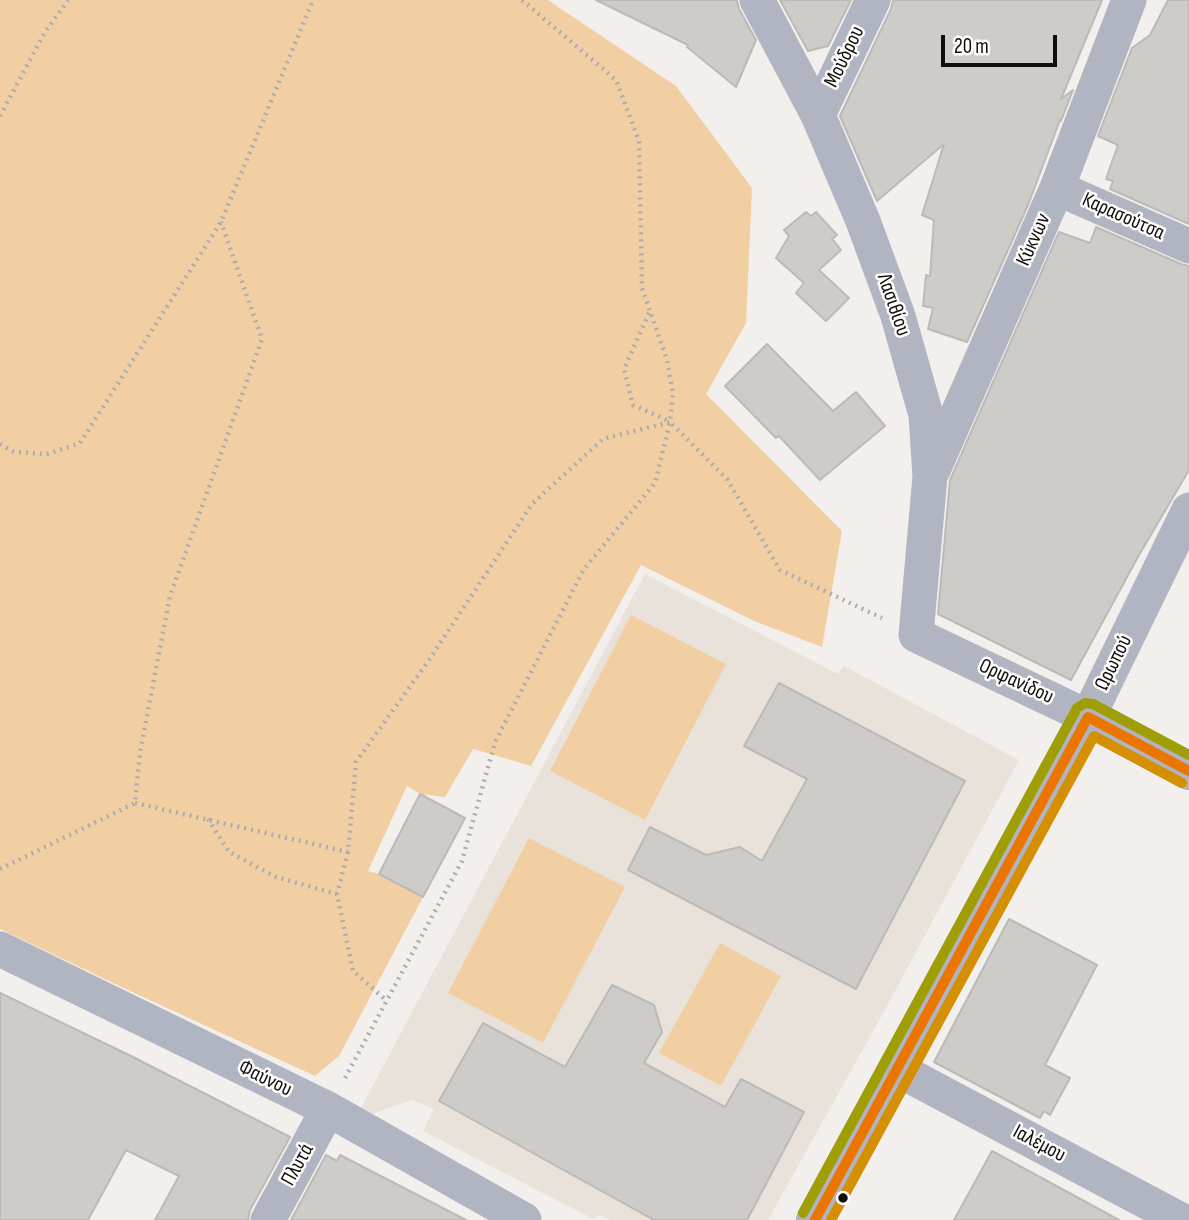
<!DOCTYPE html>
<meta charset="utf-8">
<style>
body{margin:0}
#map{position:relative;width:1189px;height:1220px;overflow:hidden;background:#f2efec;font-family:"Sofia Sans Condensed",sans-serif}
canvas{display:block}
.scale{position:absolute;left:941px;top:35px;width:116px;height:32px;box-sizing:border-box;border:4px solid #100e0c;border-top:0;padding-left:9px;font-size:21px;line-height:24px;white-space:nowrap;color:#100e0c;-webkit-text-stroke:5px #fffdfc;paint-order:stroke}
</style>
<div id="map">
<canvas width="1189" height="1220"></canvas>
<div class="scale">20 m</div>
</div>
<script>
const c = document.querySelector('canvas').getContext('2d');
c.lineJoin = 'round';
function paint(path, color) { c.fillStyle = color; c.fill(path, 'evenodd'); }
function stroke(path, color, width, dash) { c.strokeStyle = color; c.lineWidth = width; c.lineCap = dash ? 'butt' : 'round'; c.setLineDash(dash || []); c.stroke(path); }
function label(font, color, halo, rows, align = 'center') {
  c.font = font + ' "Sofia Sans Condensed",sans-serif'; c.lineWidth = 5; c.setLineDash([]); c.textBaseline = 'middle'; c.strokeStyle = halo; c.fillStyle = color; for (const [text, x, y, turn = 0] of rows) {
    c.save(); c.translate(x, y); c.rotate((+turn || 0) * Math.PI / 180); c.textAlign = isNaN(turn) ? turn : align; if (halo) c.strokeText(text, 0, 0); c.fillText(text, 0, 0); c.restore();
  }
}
const built = new Path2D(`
 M645,574L838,674L844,666L1019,760L887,1006L768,1220H610L599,1215L593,1219L423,1131L434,1109L412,1100L372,1114L361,1108Z`);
const green = new Path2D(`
 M0,0H548L676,86L752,188L746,323L706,394L842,531L822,647L754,621L641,565L531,766L473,749L445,797L420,794L407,786L368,871L379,874L423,897L339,1056L315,1076L128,990L0,929Z
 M631,615L726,664L645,820L550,771Z
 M529,838L625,887L543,1043L448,993Z
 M720,943L781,976L721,1086L659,1053Z`);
const building = new Path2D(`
 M596,0H737L739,9L756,40L736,87L687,47L688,45Z
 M780,0H851L828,46L808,51Z
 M893,0H1102L1061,99L1073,90L1061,121L1060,120L1028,205L967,342L928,329L933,308L923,306L926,275L930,276L934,220L922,215L944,144L877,201L840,116L891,9Z
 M1168,0H1189V224L1110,189L1113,181L1106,179L1118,145L1098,136L1132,48L1150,35Z
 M806,212L811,216L816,212L837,235L832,239L841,250L819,270L849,298L826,321L796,293L804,283L776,258L789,236L784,230Z
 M1096,227L1181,264L1189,266V470L1139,555L1071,680L938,614L950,480L1059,232L1090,243Z
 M767,344L833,411L856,392L885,426L820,480L779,436L776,438L725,386Z
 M779,683L965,781L856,989L628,870L650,827L706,855L740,847L762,861L807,779L744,746Z
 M420,794L465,818L423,897L379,874Z
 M1009,919L1097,965L1045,1065L1070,1078L1050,1115L1044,1111L1040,1118L934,1062Z
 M612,985L654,1005L662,1032L644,1063L725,1107L741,1079L804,1112L747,1220H654L439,1101L483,1023L565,1067Z
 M0,993L131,1056L290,1137L250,1210L248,1220H155L179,1176L126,1150L88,1220H0Z
 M992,1151L1119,1220H954Z
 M326,1155L337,1161L340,1155L466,1220H291Z`);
const path = new Path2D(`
 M522,0L616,80L639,141L642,288L667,360L673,394L670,422
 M0,116L45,32L68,0
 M649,313L624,369L633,405L669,421
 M0,444L14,452L47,454L80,443L221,222L313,0
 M135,803L348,852L356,762L429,660L532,504L603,439L670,422
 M208,819L229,852L276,877L337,894
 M348,852L337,894L353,971L387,1001
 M0,869L135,803L140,752L170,596L262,339L221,222
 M345,1078L462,861L495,742L584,569L655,483L670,422L727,479L780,570L882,618`);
const street = new Path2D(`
 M757,0L818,115L863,221L898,316L926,415L930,476L916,635L1088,717L1189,510
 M818,115L873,0
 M1057,188L1189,246
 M933,470L1057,188L1129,0
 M0,949L328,1109L524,1220
 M897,1069L1181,1220
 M268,1220L328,1109`);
const secondary = new Path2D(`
 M815,1220L1088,717L1189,771`);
const bus1 = new Path2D(`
 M815,1220L1088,717L1189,771`);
const bus2 = new Path2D(`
 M831,1220L1094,736L1182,783`);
const bus3 = new Path2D(`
 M803,1213L1077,708L1085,703L1093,704L1189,755`);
const markers = [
 [843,1198,6,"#100e0c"]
];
const streetNames = [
 ["Μούδρου",845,57,-64],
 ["Καρασούτσα",1123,217,24],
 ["Κύκνων",1034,240,-66],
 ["Λασιθίου",893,305,71],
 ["Ωρωπού",1114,663,-64],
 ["Ορφανίδου",1016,682,25],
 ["Φαύνου",265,1079,26],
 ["Ιαλέμου",1039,1144,28],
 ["Πλυτά",298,1165,-61]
];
paint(built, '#e9e2da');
paint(green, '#f2cfa2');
paint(building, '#ceccc9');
stroke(building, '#bcbab8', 2);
stroke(path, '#aaacb3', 4.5, [2, 5]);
stroke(street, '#b1b5c2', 35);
stroke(secondary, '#b1b4c0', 38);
stroke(bus1, '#ea7600', 10);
stroke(bus2, '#d48f02', 10);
stroke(bus3, '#9f9f05', 10);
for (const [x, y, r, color] of markers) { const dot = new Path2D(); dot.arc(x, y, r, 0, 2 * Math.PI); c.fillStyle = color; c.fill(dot); stroke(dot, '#fffdfc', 2.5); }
label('21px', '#100e0c', '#fffdfc', streetNames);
</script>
